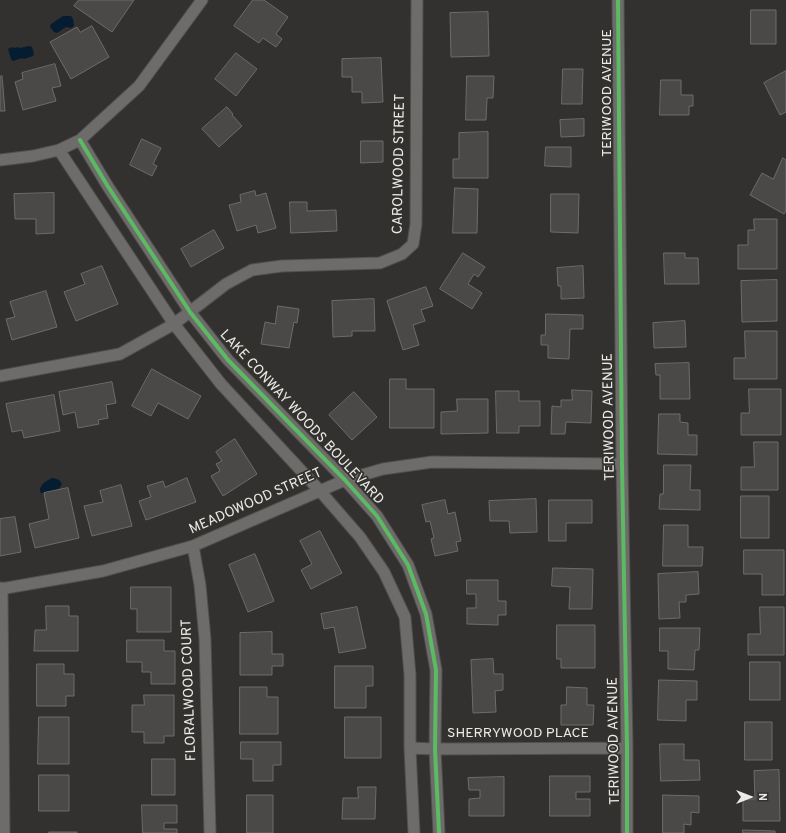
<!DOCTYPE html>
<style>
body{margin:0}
#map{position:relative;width:786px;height:833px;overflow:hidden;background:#33312f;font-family:Overpass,sans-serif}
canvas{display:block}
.north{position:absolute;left:730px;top:777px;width:40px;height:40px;-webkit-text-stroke:3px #34322e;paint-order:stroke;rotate:90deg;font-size:11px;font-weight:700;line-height:16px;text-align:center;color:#ebeae7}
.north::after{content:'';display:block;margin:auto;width:14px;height:18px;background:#ebeae7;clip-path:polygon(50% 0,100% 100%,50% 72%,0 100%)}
</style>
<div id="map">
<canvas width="786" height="833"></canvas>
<div class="north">N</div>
</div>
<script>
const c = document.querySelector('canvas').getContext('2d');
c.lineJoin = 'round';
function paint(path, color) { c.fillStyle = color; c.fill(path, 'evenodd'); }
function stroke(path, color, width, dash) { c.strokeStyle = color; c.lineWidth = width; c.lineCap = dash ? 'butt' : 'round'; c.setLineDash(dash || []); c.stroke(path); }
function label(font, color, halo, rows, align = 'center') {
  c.font = font + ' Overpass,sans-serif'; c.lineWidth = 3.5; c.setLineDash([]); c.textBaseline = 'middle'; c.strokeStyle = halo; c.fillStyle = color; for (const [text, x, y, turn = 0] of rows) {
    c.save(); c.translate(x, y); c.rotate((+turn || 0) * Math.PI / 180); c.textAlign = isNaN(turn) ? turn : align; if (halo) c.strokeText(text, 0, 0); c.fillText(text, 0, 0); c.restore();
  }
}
const water = new Path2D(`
 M63,16H71L73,19L74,26L71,28L66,27L57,33L54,32L50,27L51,24Z
 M29,46L32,47L34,54L33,56L24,59L22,58L13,61L11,59L8,49L12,47L14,48L18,47L20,48Z
 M52,478C58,479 59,479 62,484C60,487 60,488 57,490C54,492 45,494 41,493L40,491C40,484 46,481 52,478Z`);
const building = new Path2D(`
 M79,0H134L112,32L74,6Z
 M253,0H264L288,17L276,34L282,39L276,47L263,38L259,43L234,26Z
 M751,10H776V44H751Z
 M488,12L489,56L451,57L450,13Z
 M92,26L109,57L71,79L50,42L77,27L80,32Z
 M236,53L257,69L236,96L215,79Z
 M381,58L383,102L362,103V92H352V77H342V59Z
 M55,64L61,86L52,88L56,101L23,110L15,82L23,79L22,73Z
 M563,69H583L582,104H562Z
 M786,71V112L780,115L764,83Z
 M2,76L5,111H0V77Z
 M467,76H494L493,98H487L486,120H466Z
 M661,80H681V95H693V106H689V115H660Z
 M227,107L233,114L232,115L242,126L219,147L202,129Z
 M584,119V136L561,137L560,120Z
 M488,132V178H453V159H459V133Z
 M142,139L161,148L153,164L157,166L152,176L130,165Z
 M361,141H383V162L361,163Z
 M546,147H571V167L545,166Z
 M783,158L786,160V211L784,214L750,195L762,173L773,179Z
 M455,188L478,189L477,233H453Z
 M255,191L256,196L266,193L276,228L258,233L256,225L237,231L229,205L241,202L240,195Z
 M54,193V233L36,234V219H15L14,194Z
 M551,194H579L578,233L551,232Z
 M290,202H307V211L336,210L337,231L291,233Z
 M754,219H777V269H738V245H748V230H754Z
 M214,230L224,248L191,267L181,249Z
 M463,253L485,267L478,277L474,274L468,284L482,293L472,309L440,289Z
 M664,253H685V258H698L699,284H665Z
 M102,266L118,304L76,321L64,292L85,284L81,274Z
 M583,266L584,298L561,299V286H558L557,268Z
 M777,280V321L742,322L741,281Z
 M426,287L433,306L421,310L425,321L413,325L419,345L403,350L387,301Z
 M46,291L57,327L12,340L6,319L15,317L10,302Z
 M374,299L375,331H352V336L333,337L332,301Z
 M278,306L299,309L297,323L294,322L289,348L261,344L265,322L275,324Z
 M546,314L583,315V329H570L569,359L548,358V345H541V335H545Z
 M685,321L686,347L654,348L653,323Z
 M745,331H777V379H734V358H745Z
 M689,363L690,399H660V375H656L655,364Z
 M152,369L201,396L188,419L158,403L151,416L132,406Z
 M390,379H406V389H434V428H390Z
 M112,382L116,403L106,405L108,418L98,420L99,424L78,428L75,412L63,415L59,392Z
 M749,389H781V435H741V413H749Z
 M572,390L592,391L591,423L566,422L565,434H551L552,406L561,407V400H572Z
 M496,391H519V401H540V426H519V433H497Z
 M354,392L377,417L352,440L329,415Z
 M54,395L60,431L24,438L22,430L12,432L6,404Z
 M457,399H488V433L441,434V412L457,411Z
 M659,414H680V422L688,423V435H697V455L658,454Z
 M235,439L257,474L223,496L211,476L220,471L216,464L222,461L216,452Z
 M754,442H778V490H741V467H754Z
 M664,465H691L690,490H700V510L659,509L660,494H663Z
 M187,478L196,502L146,520L139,501L151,497L147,486L163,481L165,487Z
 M121,485L132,526L92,536L84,506L103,502L100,491Z
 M68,488L79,538L35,548L29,524L49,519L44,493Z
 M741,496H769V538H741Z
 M536,499L537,532L510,533L509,521H490L489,501Z
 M445,500L448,514L455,512L461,541L456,542L458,551L435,556L431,539L434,538L430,521L426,522L422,505Z
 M549,500H592V523H566V541H549Z
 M15,517L21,552L0,556V519Z
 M664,525H688V547H703L702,566H663Z
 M320,531L342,573L311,589L301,570L312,564L300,541Z
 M744,550H784V595H762V574H744Z
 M255,554L274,601L248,612L229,565Z
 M553,568L593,569L592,609H569L570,587L552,586Z
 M698,572L699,594L686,595V602H679L680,618L659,619L658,574Z
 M467,580H498V601H506V615H498V625L467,624V608H476V594H467Z
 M131,587H171V632H137V609H131Z
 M46,606H69V616H78V651H34L35,630H46Z
 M357,607L366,648L339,653L334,627L324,629L321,614Z
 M760,607H784V655H748V634H760Z
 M557,625H595V668H561V659H557Z
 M660,628H700L699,650H695L694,670L668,669V651H660Z
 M272,632V654H283V666H272V675H240V633Z
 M127,640H164V651H175V684H151V672H142V662H127Z
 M493,659L494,674H503V690L495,691L496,712L473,713L471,660Z
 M750,662H780V700H750Z
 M37,664H64V674H74V696H66V706H37Z
 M335,666H373V686H366V708H335Z
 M659,680L697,681V700H686V721L658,720Z
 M240,687H267V697H278V734H240Z
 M567,687L587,688V705H594L593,725H561V705H566Z
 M144,695H174V736H164V743H144V732H132V705H144Z
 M39,717H69V764H38Z
 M345,717H381V758H345Z
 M745,722H772V760H745Z
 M241,742H281V765H273V781H253V759H241Z
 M660,744H684V760H699L700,780L661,781Z
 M152,759H175V795H152Z
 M779,770L780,821H743V799H755L754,771Z
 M39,775H69V811H39Z
 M550,776H590V792H576V799H590V816H550Z
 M504,777V816H469V799L480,798V790H469L468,778Z
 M358,787H376L375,819H342L343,798H358Z
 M247,795H273V833H247Z
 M663,795L699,796V813L691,812V825L684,824V833H663Z
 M142,805H177V823H164V829H177V833H143Z
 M743,830L775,831V833H743Z
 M49,832H77V833H49Z`);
const street = new Path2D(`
 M618,0L622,464L627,748V833
 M80,140L107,185L190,312L228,360L345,480L377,516L408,565L426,614L436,670L435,749L439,833
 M59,150L174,324L221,384L320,491L360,537L384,572L405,617L410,675V748L414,833
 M0,160L33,156L59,150L80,140L139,86L202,0
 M0,376L120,354L174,324L226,284L252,270L282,266L380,263L402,254L413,244L416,224L417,0
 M193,546L200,585L205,639L210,833
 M2,588L4,833
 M0,589L103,571L193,546L345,480L383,469L432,462L622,464
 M410,748L435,749L627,748`);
const cycleway = new Path2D(`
 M618,0L622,464L627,748V833
 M80,140L107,185L190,312L228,360L345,480L377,516L408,565L426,614L436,670L435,749L439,833`);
const streetNames = [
 ["TERIWOOD AVENUE",608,93,-90],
 ["CAROLWOOD STREET",400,164,-89],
 ["TERIWOOD AVENUE",610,417,-91],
 ["LAKE CONWAY WOODS BOULEVARD",301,418,47],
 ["MEADOWOOD STREET",256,502,-24],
 ["FLORALWOOD COURT",190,690,-92],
 ["SHERRYWOOD PLACE",518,734],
 ["TERIWOOD AVENUE",615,741,-91]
];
paint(water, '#061c31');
paint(building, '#4a4948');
stroke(building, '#6d6c6c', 1);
stroke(street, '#51504d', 13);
stroke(street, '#6d6c6a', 11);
stroke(cycleway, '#5cba63', 4);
label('14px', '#ebeae7', '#34322e', streetNames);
</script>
